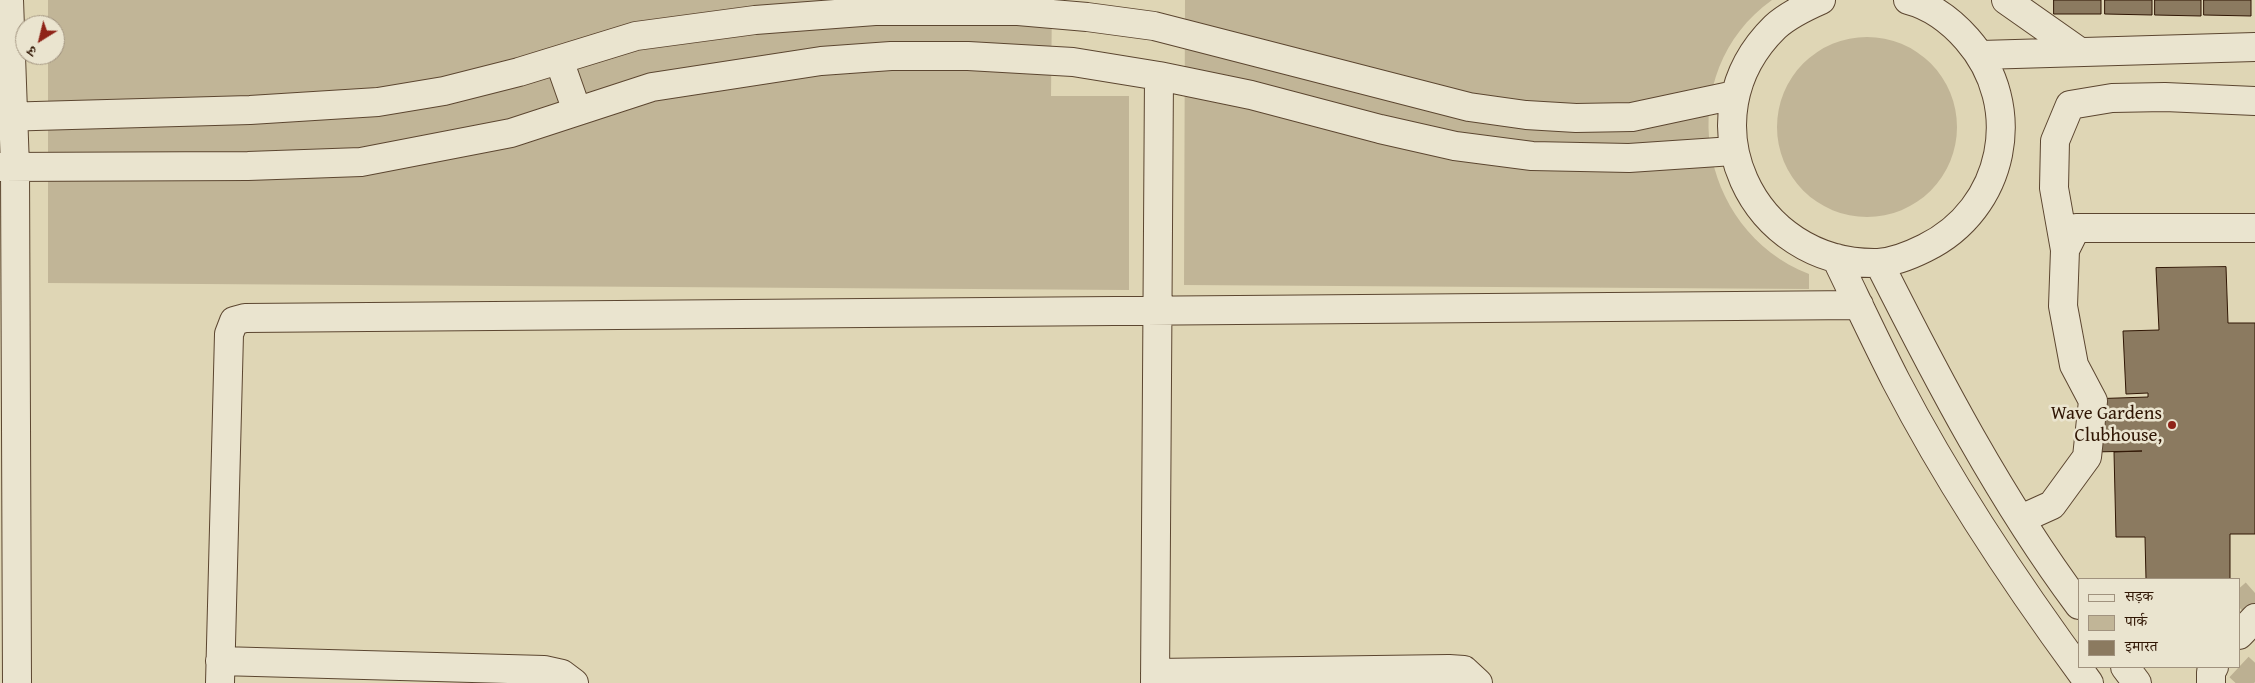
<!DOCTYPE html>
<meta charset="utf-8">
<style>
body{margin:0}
#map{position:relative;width:2255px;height:683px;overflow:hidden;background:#dfd6b5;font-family:"Gentium Book Plus","Noto Serif Devanagari",serif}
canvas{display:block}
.legend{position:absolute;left:2078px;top:578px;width:162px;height:90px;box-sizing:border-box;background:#eae4cf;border:1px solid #a0927e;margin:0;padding:6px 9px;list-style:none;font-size:15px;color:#301604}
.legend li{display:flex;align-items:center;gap:10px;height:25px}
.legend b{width:25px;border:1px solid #a0927e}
.north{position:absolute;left:15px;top:15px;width:50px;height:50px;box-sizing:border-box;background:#eae4cf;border:1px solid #a0927e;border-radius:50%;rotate:216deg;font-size:14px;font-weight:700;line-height:20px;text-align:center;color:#301604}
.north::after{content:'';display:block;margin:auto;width:18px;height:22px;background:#8f2418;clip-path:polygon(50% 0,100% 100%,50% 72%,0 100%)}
</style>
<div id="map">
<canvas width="2255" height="683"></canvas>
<ul class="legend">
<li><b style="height:6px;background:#eae4cf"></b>सड़क</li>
<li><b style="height:14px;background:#c1b597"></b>पार्क</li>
<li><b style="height:14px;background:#8b7a60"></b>इमारत</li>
</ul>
<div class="north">उ</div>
</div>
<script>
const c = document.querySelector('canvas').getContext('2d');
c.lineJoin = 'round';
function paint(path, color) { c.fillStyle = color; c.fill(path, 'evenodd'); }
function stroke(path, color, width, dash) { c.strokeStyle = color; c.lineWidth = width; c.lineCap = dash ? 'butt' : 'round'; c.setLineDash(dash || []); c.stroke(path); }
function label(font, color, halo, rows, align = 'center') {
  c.font = font + ' "Gentium Book Plus",serif'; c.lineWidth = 5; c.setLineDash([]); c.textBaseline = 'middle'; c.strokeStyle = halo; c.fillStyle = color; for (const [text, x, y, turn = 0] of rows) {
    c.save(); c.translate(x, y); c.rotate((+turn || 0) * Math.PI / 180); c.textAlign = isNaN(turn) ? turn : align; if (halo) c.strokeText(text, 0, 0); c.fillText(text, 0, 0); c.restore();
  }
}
const green = new Path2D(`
 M48,0H1052L1051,96H1129V290L48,283V55H55V25H48Z
 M1185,0H1772C1671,72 1696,230 1809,274V289L1184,285Z
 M1777 127a90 90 0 1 1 180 0a90 90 0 1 1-180 0Z`);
const building = new Path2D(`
 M2054,0H2101V14H2054Z
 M2105,0H2152V15L2105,14Z
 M2155,0H2201V16L2155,15Z
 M2204,0H2251V16L2204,15Z
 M2226,267L2228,323H2255V534H2230V579H2146L2145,537H2116L2114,452L2142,451L2091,452L2088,399L2148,397V393L2126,394L2123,331L2159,330L2156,268Z`);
const minorTunnel = new Path2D(`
 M2239,607L2255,593
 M2239,667L2255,682`);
const minor = new Path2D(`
 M9,0L15,167L17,683
 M1821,0C1805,7 1788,15 1775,27C1682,118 1751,266 1878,263C1894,262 1911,255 1925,248C2005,209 2026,106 1967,39C1952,22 1931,6 1908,0
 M2006,0L2080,52
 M1981,55L2255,47
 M559,60L577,111
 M0,117L250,110L378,102L444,91L519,72L636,36L755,20L875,11H1018L1087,17L1154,26L1469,107L1526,115L1576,118L1632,117L1735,95
 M0,167L248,166L361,162L511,133L652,87L821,61L891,56H968L1073,62L1159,76L1251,95L1380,129L1455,146L1532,156L1629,158L1733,151
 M2065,250L2076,228H2255
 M1836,258C1856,299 1875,340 1896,381C1951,487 2018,587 2089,683
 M1879,263C1938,380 2000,499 2079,605
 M2021,519L2052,505L2087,457L2093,401L2074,365L2063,306L2065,250L2054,188L2055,141L2070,105L2112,98L2165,97L2255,101
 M2239,635L2255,618
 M220,661L544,670L562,674L574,683
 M2125,667L2137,683
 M1155,673L1449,669L1464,670L1478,683
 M220,683L229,334L234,321L245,318L1859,305
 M1155,683L1159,76
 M2211,683V672L2214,667`);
const markers = [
 [2172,425,5,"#8f2418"]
];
const poiNames = [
 ["Wave Gardens",2162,414],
 ["Clubhouse,",2162,436]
];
paint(green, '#c1b597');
paint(building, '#8b7a60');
stroke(building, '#301604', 1);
stroke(minorTunnel, '#bcb092', 28, [28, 14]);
stroke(minor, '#5c4630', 30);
stroke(minor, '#eae4cf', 28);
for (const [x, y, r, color] of markers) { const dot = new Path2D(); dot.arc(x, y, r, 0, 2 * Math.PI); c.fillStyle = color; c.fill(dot); stroke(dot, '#eae4cf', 2); }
label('19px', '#301604', '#eae4cf', poiNames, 'right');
</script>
